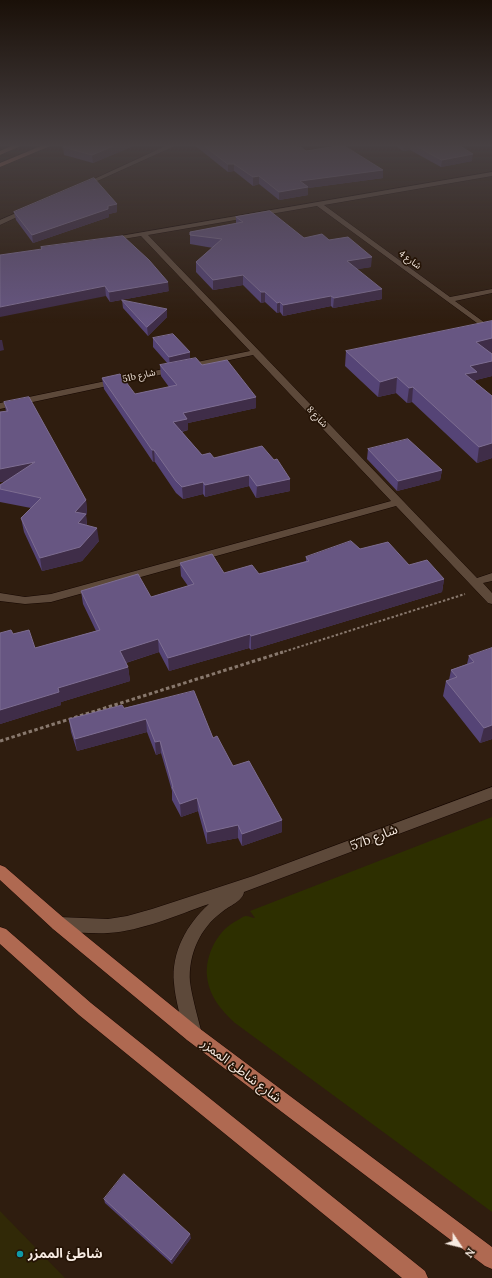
<!DOCTYPE html>
<meta charset="utf-8">
<style>
body{margin:0}
#map{position:relative;width:492px;height:1278px;overflow:hidden;background:#2f1d0f;font-family:Lora,serif}
canvas{display:block}
.north{position:absolute;left:440px;top:1226px;width:40px;height:40px;-webkit-text-stroke:3px #251406;paint-order:stroke;rotate:125deg;font-size:11px;font-weight:700;line-height:16px;text-align:center;color:#f7ebe2}
.north::after{content:'';display:block;margin:auto;width:14px;height:18px;background:#f7ebe2;clip-path:polygon(50% 0,100% 100%,50% 72%,0 100%)}
</style>
<div id="map">
<canvas width="492" height="1278"></canvas>
<div class="north">N</div>
</div>
<script>
const c = document.querySelector('canvas').getContext('2d');
c.lineJoin = 'round';
function paint(path, color) { c.fillStyle = color; c.fill(path, 'evenodd'); }
function stroke(path, color, width, dash) { c.strokeStyle = color; c.lineWidth = width; c.lineCap = dash ? 'butt' : 'round'; c.setLineDash(dash || []); c.stroke(path); }
function label(font, color, halo, rows, align = 'center') {
  c.font = font + ' Lora,"Noto Sans Arabic",serif'; c.lineWidth = 3.5; c.setLineDash([]); c.textBaseline = 'middle'; c.strokeStyle = halo; c.fillStyle = color; for (const [text, x, y, turn = 0] of rows) {
    c.save(); c.translate(x, y); c.rotate((+turn || 0) * Math.PI / 180); c.textAlign = isNaN(turn) ? turn : align; if (halo) c.strokeText(text, 0, 0); c.fillText(text, 0, 0); c.restore();
  }
}
const green = new Path2D(`
 M492,817V1212L235,1023C221,1010 209,996 207,976C205,955 218,929 238,920C240,919 243,916 246,916C249,916 252,918 255,918L250,911Z`);
const sand = new Path2D(`
 M0,1211L65,1278H0Z`);
const pathFar1 = new Path2D(`
 M280,653L465,594`);
const path = new Path2D(`
 M0,741L283,652`);
const minor = new Path2D(`
 M170,144H179L84,187L79,186Z
 M492,172V176L324,205L450,297L492,289V293L455,301L492,328V334L317,206L148,235L477,578L492,573V581L483,583L492,593V604L488,603L396,506L51,602L25,604L0,601V593L25,597L51,594L391,501L253,355L0,409V403L250,351L141,236L105,242L103,241V239Z
 M30,207L33,209L32,210L0,225V220Z
 M492,787V799L244,892C243,901 229,906 222,912C200,928 188,955 190,982C192,997 198,1018 202,1034L199,1040L193,1042L187,1040L184,1034C181,1018 175,999 174,983C171,952 187,924 209,904C177,915 142,931 108,933C92,934 75,932 59,931L53,929L51,924L53,919L59,917L108,919L127,916L152,909L253,876Z`);
const major = new Path2D(`
 M16,144H25L0,155V151Z
 M46,144H55L0,167V163Z
 M0,865L5,867L65,919L199,1028L492,1247V1269L485,1266L187,1040L53,929L0,880Z
 M0,927L6,929L91,1003L425,1271L428,1278H402L79,1015L0,944Z`);
const wall = new Path2D(`
 M138,144L93,163L64,155L63,147Z
 M193,144H293L297,147L306,151L383,170V178L308,188V195L279,200L259,184L253,186L234,171L228,172Z
 M394,144H457L472,161L441,167L410,150L403,151Z
 M14,212H117L109,214V217L33,243L16,220Z
 M236,217L304,238L329,240L371,267L357,269L382,299L333,308L331,306L283,316L280,312L277,313L265,302L261,303L243,285L213,290L196,272V262L213,248L190,244V232L236,224Z
 M41,247L169,291L110,302L106,296L41,249Z
 M122,300L167,317L148,336L123,308Z
 M492,320V352L491,353L492,354V376L476,380L475,382L492,396V458L477,463L412,402L407,403L396,393L378,397L345,366L346,351L492,321Z
 M153,338L190,352V359L202,365L256,408L188,423V430L182,432L202,455L290,479V491L256,498L249,486L205,497L203,494L183,499L176,493L155,462H153L104,389L102,378L135,394L169,387L161,376L160,365L168,364L153,347Z
 M4,402L86,500L87,513L86,515L87,525L99,541L82,561L42,571L24,532L21,518L31,508L0,502V485L5,481L0,482L6,411Z
 M368,449L442,470L440,480L397,491L367,459Z
 M360,549L409,565L444,579L442,592L251,650L249,648L169,671L159,652L126,663L128,667L130,681L61,702V705L0,724V633L13,634L35,648L96,631L83,604L81,591L151,597L188,586L181,576L180,563L224,573L259,574L306,561V557Z
 M492,648V739L480,743L443,696L446,681L449,680L451,670L467,664L469,656Z
 M124,708L213,738L233,766L282,820V832L242,846L238,838L207,844L198,811L181,817L172,800V791L161,753L156,755L147,732L77,751L71,732L69,719Z
 M104,1199L191,1238L172,1264L105,1203Z`);
const shadedWall = new Path2D(`
 M118,144H138L93,163L92,155Z
 M404,144H411L410,150L403,151Z
 M473,154L472,161L441,167L442,160Z
 M228,164H234V171L228,172Z
 M383,170V178L308,188V195L279,200V192L300,181Z
 M259,176V184L253,186V177Z
 M117,204V212L109,214V217L33,243L32,235L108,206Z
 M372,257L371,267L347,271V261Z
 M243,275V285L213,290V280Z
 M168,282L169,291L110,302L109,292Z
 M105,286L106,296L0,317V307Z
 M382,289V299L333,308L334,298Z
 M261,292H265V302L261,303Z
 M331,296V306L283,316V305Z
 M280,302V312L277,313V303Z
 M167,309V317L148,336L147,327Z
 M492,338V352L474,357L476,342Z
 M0,340H2L4,350L0,351Z
 M190,352V362L170,366L169,357Z
 M492,361V376L476,380L474,387L465,374L470,366Z
 M397,377L396,393L378,397L380,382Z
 M413,387L412,402L407,403L409,388Z
 M256,397V408L188,423V430L174,433L173,422L183,413Z
 M492,443V458L477,463L479,447Z
 M152,450H154L155,462H153Z
 M35,462L37,475L0,482V469Z
 M442,470L440,480L397,491L398,481Z
 M249,475V486L205,497V485Z
 M290,479V491L256,498L257,486Z
 M203,482V494L183,499L182,487Z
 M86,500L87,513L86,515L87,528L80,536L75,512Z
 M97,528L99,541L82,561L42,571L40,558Z
 M444,579L442,592L251,650V636Z
 M250,634L249,648L169,671L168,658Z
 M158,639L159,652L122,664L120,651Z
 M128,667L130,681L61,702V705L0,724V710L58,688Z
 M146,719L147,732L77,751L75,739Z
 M492,725V739L480,743L484,728Z
 M160,741L161,753L156,755L155,742Z
 M197,798L198,811L181,817L180,804Z
 M282,820V832L242,846V834Z
 M238,825V838L207,844V832Z
 M190,1234L191,1238L172,1264L171,1260Z`);
const building = new Path2D(`
 M69,144H118L92,155L63,147Z
 M202,144H293L297,147H301L306,151L343,145L383,170L300,181L308,187L279,192L259,176L253,177L234,164H228Z
 M413,144H457L473,154L442,160Z
 M94,178L117,204L108,206V209L32,235L14,212Z
 M270,211L304,238L322,234L329,240L348,237L372,257L347,261L382,289L334,298L331,296L283,305L280,302L277,303L265,292H261L243,275L213,280L196,262L222,239L190,235V232L243,222L236,217Z
 M123,236L149,260L168,282L109,292L105,286L0,307V255L42,249L41,247Z
 M122,300L167,309L147,327Z
 M492,321V338L476,342L492,354V361L470,366L477,372L465,374L492,396V443L479,447L413,387L409,388L397,377L380,382L346,351Z
 M173,334L190,352L169,357L153,338Z
 M196,358L202,365L227,360L256,397L183,413L187,419L173,422L202,455L210,453L214,458L262,446L274,460L277,459L290,479L257,486L249,475L205,485L203,482L182,487L176,481L154,450H152L102,378L120,374L135,394L177,385L160,365Z
 M29,397L86,500L75,512L86,514L78,523L97,528L80,547L40,558L21,518L41,498L0,489V485L35,462L0,469V412L8,411L4,402Z
 M408,439L442,470L398,481L368,449Z
 M351,541L360,549L388,542L409,565L427,560L444,579L251,636L250,634L168,658L158,639L120,651L128,667L58,688L59,692L0,710V633L11,630L13,634L29,630L35,648L100,630L81,591L138,574L151,597L194,584L180,563L212,554L224,573L252,565L259,574L309,561L306,557Z
 M492,648V725L484,728L446,681L457,677L451,670L474,662L469,656Z
 M194,691L213,738L217,736L233,766L249,761L282,820L242,834L238,825L207,832L197,798L180,804L172,787H173L160,741L155,742L146,719L75,739L69,719L122,705L124,708Z
 M124,1174L190,1234L171,1260L104,1199Z`);
const markers = [
 [20,1254,4,"#0f9aa8"]
];
const farStreetnames = [
 ["شارع 4",410,260,36],
 ["51b شارع",139,376,-12],
 ["شارع 8",317,417,46]
];
const nearStreetnames = [
 ["57b شارع",374,838,-21],
 ["شارع شاطئ الممزر",241,1071,37]
];
const nearPoinames = [
 ["شاطئ الممزر",28,1254]
];
paint(green, '#2d2f00');
paint(sand, '#312907');
stroke(minor, '#160700', 1);
stroke(major, '#160700', 1);
stroke(pathFar1, '#88786d', 2, [2.5, 2]);
stroke(path, '#88786d', 3, [3.5, 2.5]);
paint(minor, '#5d493a');
paint(major, '#af6951');
paint(wall, '#554476');
paint(shadedWall, '#3f2d48');
paint(building, '#675682');
stroke(building, '#7d6d91', 1);
const sky = c.createLinearGradient(0, 0, 0, 323);
sky.addColorStop(0, '#1a1008');
sky.addColorStop(0.45, '#474042');
sky.addColorStop(1, '#47404200');
c.fillStyle = sky;
c.fillRect(0, 0, 492, 323);
for (const [x, y, r, color] of markers) { const dot = new Path2D(); dot.arc(x, y, r, 0, 2 * Math.PI); c.fillStyle = color; c.fill(dot); stroke(dot, '#251406', 1.5); }
label('9px', '#f7ebe2', '#251406', farStreetnames);
label('13px', '#f7ebe2', '#251406', nearStreetnames);
label('bold 13px', '#f7ebe2', '#251406', nearPoinames, 'left');
</script>
